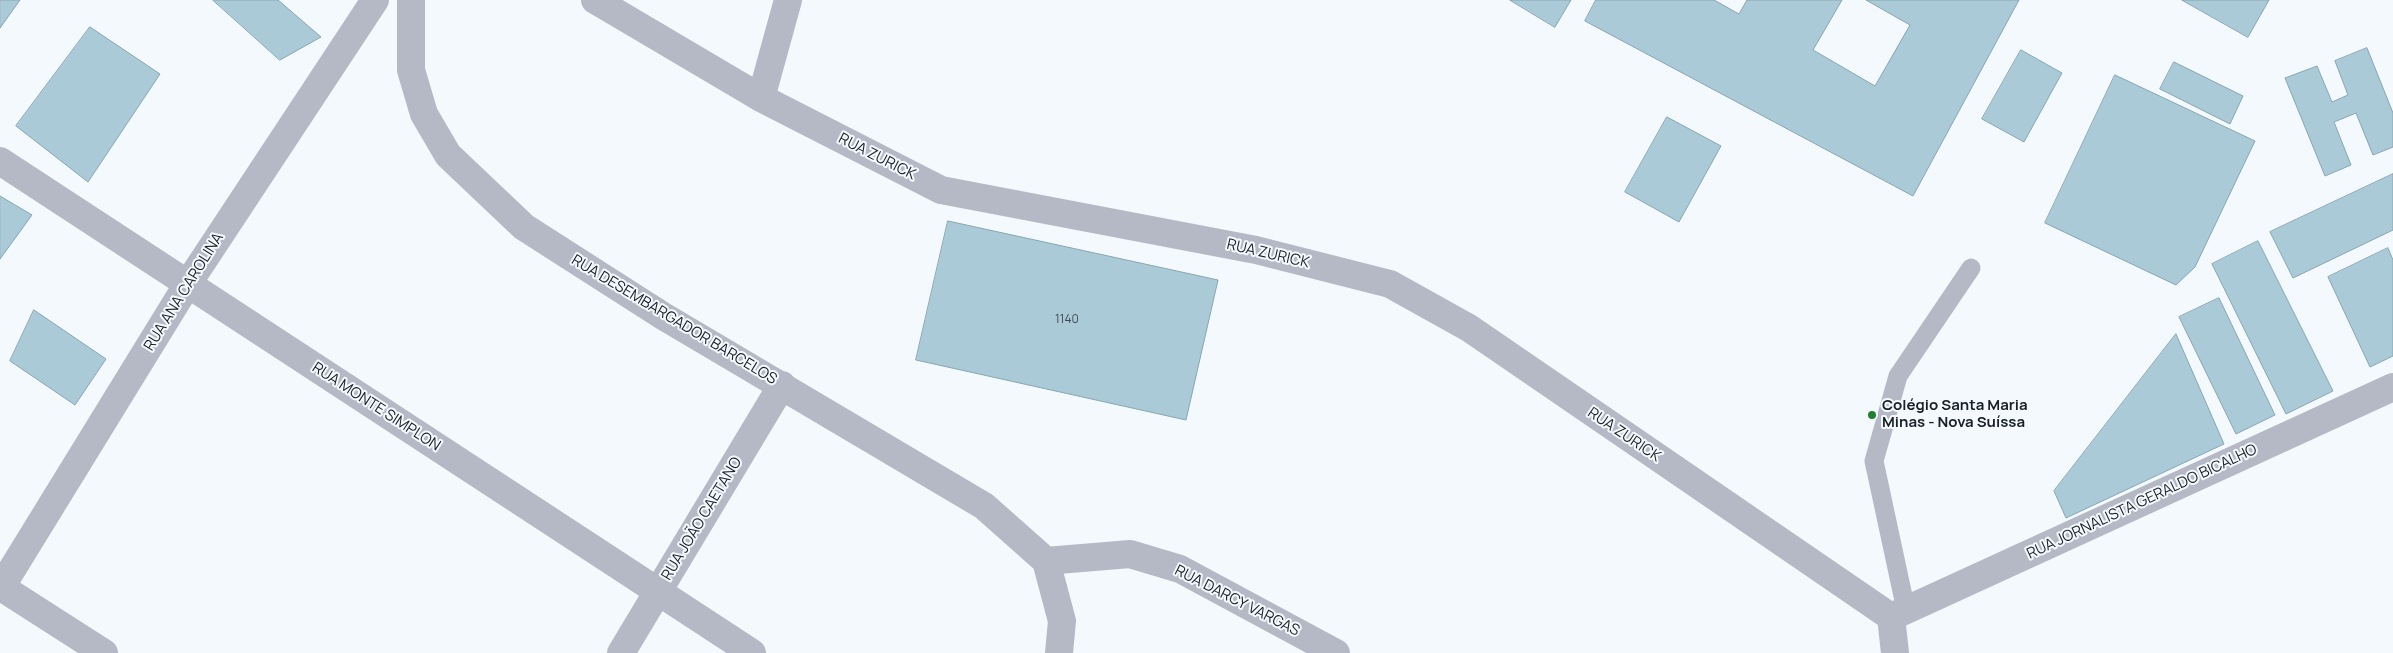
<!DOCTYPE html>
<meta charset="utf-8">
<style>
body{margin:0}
canvas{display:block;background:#f4f9fd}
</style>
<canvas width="2393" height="653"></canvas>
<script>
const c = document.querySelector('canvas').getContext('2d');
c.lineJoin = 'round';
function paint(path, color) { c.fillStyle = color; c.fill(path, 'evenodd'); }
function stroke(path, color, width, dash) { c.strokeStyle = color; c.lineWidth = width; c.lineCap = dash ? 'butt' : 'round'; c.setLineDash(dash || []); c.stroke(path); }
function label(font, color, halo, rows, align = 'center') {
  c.font = font + ' Manrope,sans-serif'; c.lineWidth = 4; c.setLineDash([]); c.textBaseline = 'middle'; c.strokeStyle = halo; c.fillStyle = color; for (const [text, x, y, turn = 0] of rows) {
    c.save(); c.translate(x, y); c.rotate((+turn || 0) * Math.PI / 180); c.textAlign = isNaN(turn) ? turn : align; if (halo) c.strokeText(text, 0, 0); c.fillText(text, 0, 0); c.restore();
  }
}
const building = new Path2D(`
 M0,0H20L0,28Z
 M213,0H278L321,37L280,60Z
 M1510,0H1571L1555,27Z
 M1596,0H1714L1739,14L1747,0H1842L1813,50L1875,86L1910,25L1866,0H2019L1913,196L1585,21Z
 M2182,0H2269L2248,37Z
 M90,27L160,74L88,182L16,126Z
 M2367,48L2393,113V147L2373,155L2356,113L2334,122L2351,165L2325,176L2285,78L2317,66L2332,102L2348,95L2335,61Z
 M2021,50L2062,73L2024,142L1982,119Z
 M2174,62L2243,96L2230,124L2160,89Z
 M2115,75L2255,141L2195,267L2176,285L2045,223Z
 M1667,117L1721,146L1679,222L1625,192Z
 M2393,174V230L2293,278L2270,232Z
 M0,196L32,215L0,259Z
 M948,221L1218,280L1186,420L916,360Z
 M2258,241L2333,391L2286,414L2212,264Z
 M2388,248L2393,260V356L2370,367L2328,277Z
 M2219,298L2275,415L2236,434L2179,317Z
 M34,310L106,359L75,405L10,361Z
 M2176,334L2224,444L2066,518L2054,491Z`);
const service = new Path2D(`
 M1906,610L1874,461L1898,376L1971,268`);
const minor = new Path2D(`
 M595,0L761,98L941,190L1256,250L1390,284L1469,328L1891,617
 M761,98L788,0
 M0,161L752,653
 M1046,561L1130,554L1180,569L1336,653
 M1,587L104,653
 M0,589L187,285L375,0
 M1891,617L2393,387
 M1891,617L1895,653
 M621,653L782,385`);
const tertiary = new Path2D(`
 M411,0V70L424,114L448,155L524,227L663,316L984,506L1046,561L1062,621L1059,653`);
const markers = [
 [1872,415,5,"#207f30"]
];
const numberNames = [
 ["1140",1067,320]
];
const streetNames = [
 ["RUA ZURICK",877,157,27],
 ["RUA ZURICK",1268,254,13],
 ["RUA ANA CAROLINA",184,292,-58],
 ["RUA DESEMBARGADOR BARCELOS",674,320,31],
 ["RUA MONTE SIMPLON",376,407,33],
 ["RUA ZURICK",1624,435,34],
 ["RUA JORNALISTA GERALDO BICALHO",2142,502,-25],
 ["RUA JOÃO CAETANO",702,519,-59],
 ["RUA DARCY VARGAS",1237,601,27]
];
const poiNames = [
 ["Colégio Santa Maria",1882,406],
 ["Minas - Nova Suíssa",1882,423]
];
paint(building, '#abcad8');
stroke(building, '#87a5b3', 1);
stroke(service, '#b5b9c5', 19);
stroke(minor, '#b5b9c5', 28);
stroke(tertiary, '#b5b9c5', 28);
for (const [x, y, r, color] of markers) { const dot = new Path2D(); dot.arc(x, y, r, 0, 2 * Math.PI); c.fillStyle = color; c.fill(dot); stroke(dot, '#f4f9fd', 2); }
label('12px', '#3d4a54', null, numberNames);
label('15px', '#182028', '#f4f9fd', streetNames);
label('bold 15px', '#182028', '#f4f9fd', poiNames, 'left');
</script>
